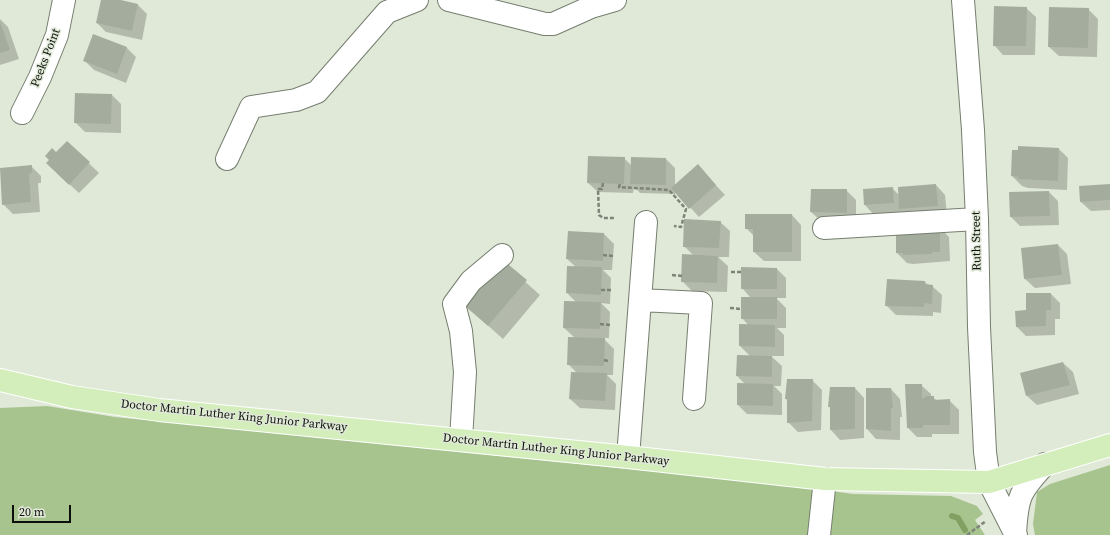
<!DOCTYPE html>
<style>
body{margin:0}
#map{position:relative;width:1110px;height:535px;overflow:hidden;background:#e0e9d8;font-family:"Source Serif 4",serif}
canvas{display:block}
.scale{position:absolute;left:12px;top:505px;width:59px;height:18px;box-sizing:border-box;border:2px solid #0d100a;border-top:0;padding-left:5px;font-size:12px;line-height:14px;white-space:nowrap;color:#0d100a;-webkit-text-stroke:3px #e0e9d8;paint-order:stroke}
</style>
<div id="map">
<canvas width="1110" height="535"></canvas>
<div class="scale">20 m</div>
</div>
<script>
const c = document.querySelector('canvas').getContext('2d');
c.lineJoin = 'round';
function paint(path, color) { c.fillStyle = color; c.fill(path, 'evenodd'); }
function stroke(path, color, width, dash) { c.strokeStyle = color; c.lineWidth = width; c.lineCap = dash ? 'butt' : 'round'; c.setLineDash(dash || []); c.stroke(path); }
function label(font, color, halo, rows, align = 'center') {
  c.font = font + ' "Source Serif 4",serif'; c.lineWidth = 3; c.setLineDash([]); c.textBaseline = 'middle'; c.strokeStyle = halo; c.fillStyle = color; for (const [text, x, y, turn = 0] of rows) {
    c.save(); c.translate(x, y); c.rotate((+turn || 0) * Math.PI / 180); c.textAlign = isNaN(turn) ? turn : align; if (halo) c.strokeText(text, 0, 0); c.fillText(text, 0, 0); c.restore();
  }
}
const green = new Path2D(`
 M47,406L115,417L796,486L853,494L951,496L977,506L983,514L975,520L985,535H0V408Z
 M1110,465V535H1035L1033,524L1037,492L1050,484Z`);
const shadow = new Path2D(`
 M102,0H117L138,5L147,14L142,40L106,32L97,23Z
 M1026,8L1036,17L1035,55H1003L994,45Z
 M1088,9L1098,19L1097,57L1059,56L1049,47Z
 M0,19L8,27L19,59L0,65Z
 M94,35L127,48L136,57L126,83L94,70L84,60Z
 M112,95L121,104V133L85,132L75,122Z
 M67,142L99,173L79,193L57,173L56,154Z
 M1059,149L1068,158L1067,190L1028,188L1022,186L1012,176Z
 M624,158L631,165L666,159L675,168V186L698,166L725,195L699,217L675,191V194L640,193L634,186L633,193L598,192L588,183Z
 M31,166L41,176V183H38L40,212L13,214L3,204Z
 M936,185L945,195L947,215L910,218L904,212L874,215L865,205L864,190L892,188L899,195Z
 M1110,185V210L1091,211L1081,202Z
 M846,190L856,200V222L821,221L811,212Z
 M1049,192L1058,201L1059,225L1020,226L1011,217Z
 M792,215L801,225V261H764L754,252V236L746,228Z
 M720,222L730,231L729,257H718L728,266L727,292L692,291L682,281L694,256L684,246Z
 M939,227L949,237L950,261L913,264L907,263L897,253Z
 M569,232L604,234L614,244L612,270H603L611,278L610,304L601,303L610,312L609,338H603L614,349L613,375H607L616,384L615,410L580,408L570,399L577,373L568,364L575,338L564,328L576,302L567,293L577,268L567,259Z
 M1058,245L1067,254L1071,284L1035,288L1025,279Z
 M503,262L540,295L503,339L466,306Z
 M777,269L786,278V298H776L786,308V328H777L784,335V356H771L782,366L781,386H774L782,394V415L747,414L738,405L745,384L737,376L750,356L740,346L749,326L742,318L751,298L742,288Z
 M925,282L929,286H932L942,295L941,313L933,312V316L896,315L886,305Z
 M1051,294L1060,303V319H1055V335L1026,336L1017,327L1027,311Z
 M1063,363L1073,372L1079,394L1037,405L1027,396L1021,374Z
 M812,380L822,390L821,430L798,432L788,422V401L786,399Z
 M921,385L931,394V397L937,400H949L959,410V434H932V437H917L908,428Z
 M855,388L864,398V438L840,440L831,430V408L829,407Z
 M867,389H891L900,399L902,417H900V440L876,439L867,429Z`);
const stream = new Path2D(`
 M952,516L958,518L965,530`);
const building = new Path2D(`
 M101,0H121L138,4L132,31L96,23Z
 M994,6L1027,7L1026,46H993Z
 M1049,7L1089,8L1088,48L1048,47Z
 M0,21L10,50L0,53Z
 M93,34L127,47L117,74L83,61Z
 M75,93L112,94L111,124L74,123Z
 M67,141L90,162L69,185L46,163L49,160L45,156L52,148L56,152Z
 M1018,146L1059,148L1058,181L1018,179V177L1011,176L1012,150H1018Z
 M588,156L625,157L624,184L587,183Z
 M631,157L666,158V185L630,184Z
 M698,164L716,185L689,209L671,188Z
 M32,165V173L29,174L31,202L2,205L0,168Z
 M936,184L938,206L899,209L898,187Z
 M1110,184V200L1080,202L1079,186Z
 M893,187L894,203L864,205L863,189Z
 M811,189H847V213L810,212Z
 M1049,191L1050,216L1010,217L1009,192Z
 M745,214H792V252H753V229H745Z
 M684,219L721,221L719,248L683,247Z
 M940,226V252H932V254L903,255V253H896V228Z
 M568,231L604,233L603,261L566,259Z
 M1058,244L1062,275L1024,279L1021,248Z
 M682,254L718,256L717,283L681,282Z
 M503,260L527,280L488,326L465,306Z
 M567,266L602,267L601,295L566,293Z
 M741,267L777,268V289H741Z
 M887,279L925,281V284L933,285L932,304L924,303V307L885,306Z
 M1026,293H1051V310H1046V326L1016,327L1015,311L1026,310Z
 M741,297H777V319H741Z
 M564,301L601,302L600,329L563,328Z
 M739,324L775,325V347L739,346Z
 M568,337L605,338L604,366L567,365Z
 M737,355L772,356V377L736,376Z
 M1063,362L1070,385L1026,396L1020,373Z
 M571,372L607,373L605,401L569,399Z
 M787,379H813L812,421L787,423V399H785Z
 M737,383L773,384V406L737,405Z
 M905,384H922V398H925V396H934V400L950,399V425H923V428H907Z
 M830,387H855V429L830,430V407H828Z
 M866,388H891L893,408H891V431L866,429Z`);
const path = new Path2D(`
 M603,183L602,189H598L599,215L603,218H615
 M620,184L619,187L669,190L686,209L681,227L674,226
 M603,255L613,256
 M731,272H741
 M672,275L682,276
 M601,290H611
 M730,308L741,309
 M600,324L610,325
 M604,360L608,361
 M967,535L986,521`);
const minor = new Path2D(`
 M449,0L545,24H553L591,7L615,0
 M963,0L973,130L977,219L979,327L985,452L989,482L1016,535
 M22,113L40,77L57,35L64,0
 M227,159L251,107L296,100L317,92L387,12L417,0
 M824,228L977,219
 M640,300L701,303L694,399
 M461,440L465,372L461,331L454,304L471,281L502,255
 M628,457L646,222
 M1015,534C1017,496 1020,491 1045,464
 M819,535L825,479`);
const major = new Path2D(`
 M0,380L72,397L159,410L628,457L825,479L989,482L1110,445`);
const streetNames = [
 ["Peeks Point",46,58,-69],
 ["Ruth Street",977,241,-91],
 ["Doctor Martin Luther King Junior Parkway",234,416,6],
 ["Doctor Martin Luther King Junior Parkway",556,450,6]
];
paint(green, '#a7c48e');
paint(shadow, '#0003');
stroke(stream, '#80a162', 6);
paint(building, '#a4ad9d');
stroke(minor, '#757e6f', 24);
stroke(major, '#fff', 24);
stroke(path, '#7d8377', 2.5, [4, 2]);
stroke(minor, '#fff', 22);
stroke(major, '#d3eebb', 22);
label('12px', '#0d100a', '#e0e9d8', streetNames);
</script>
